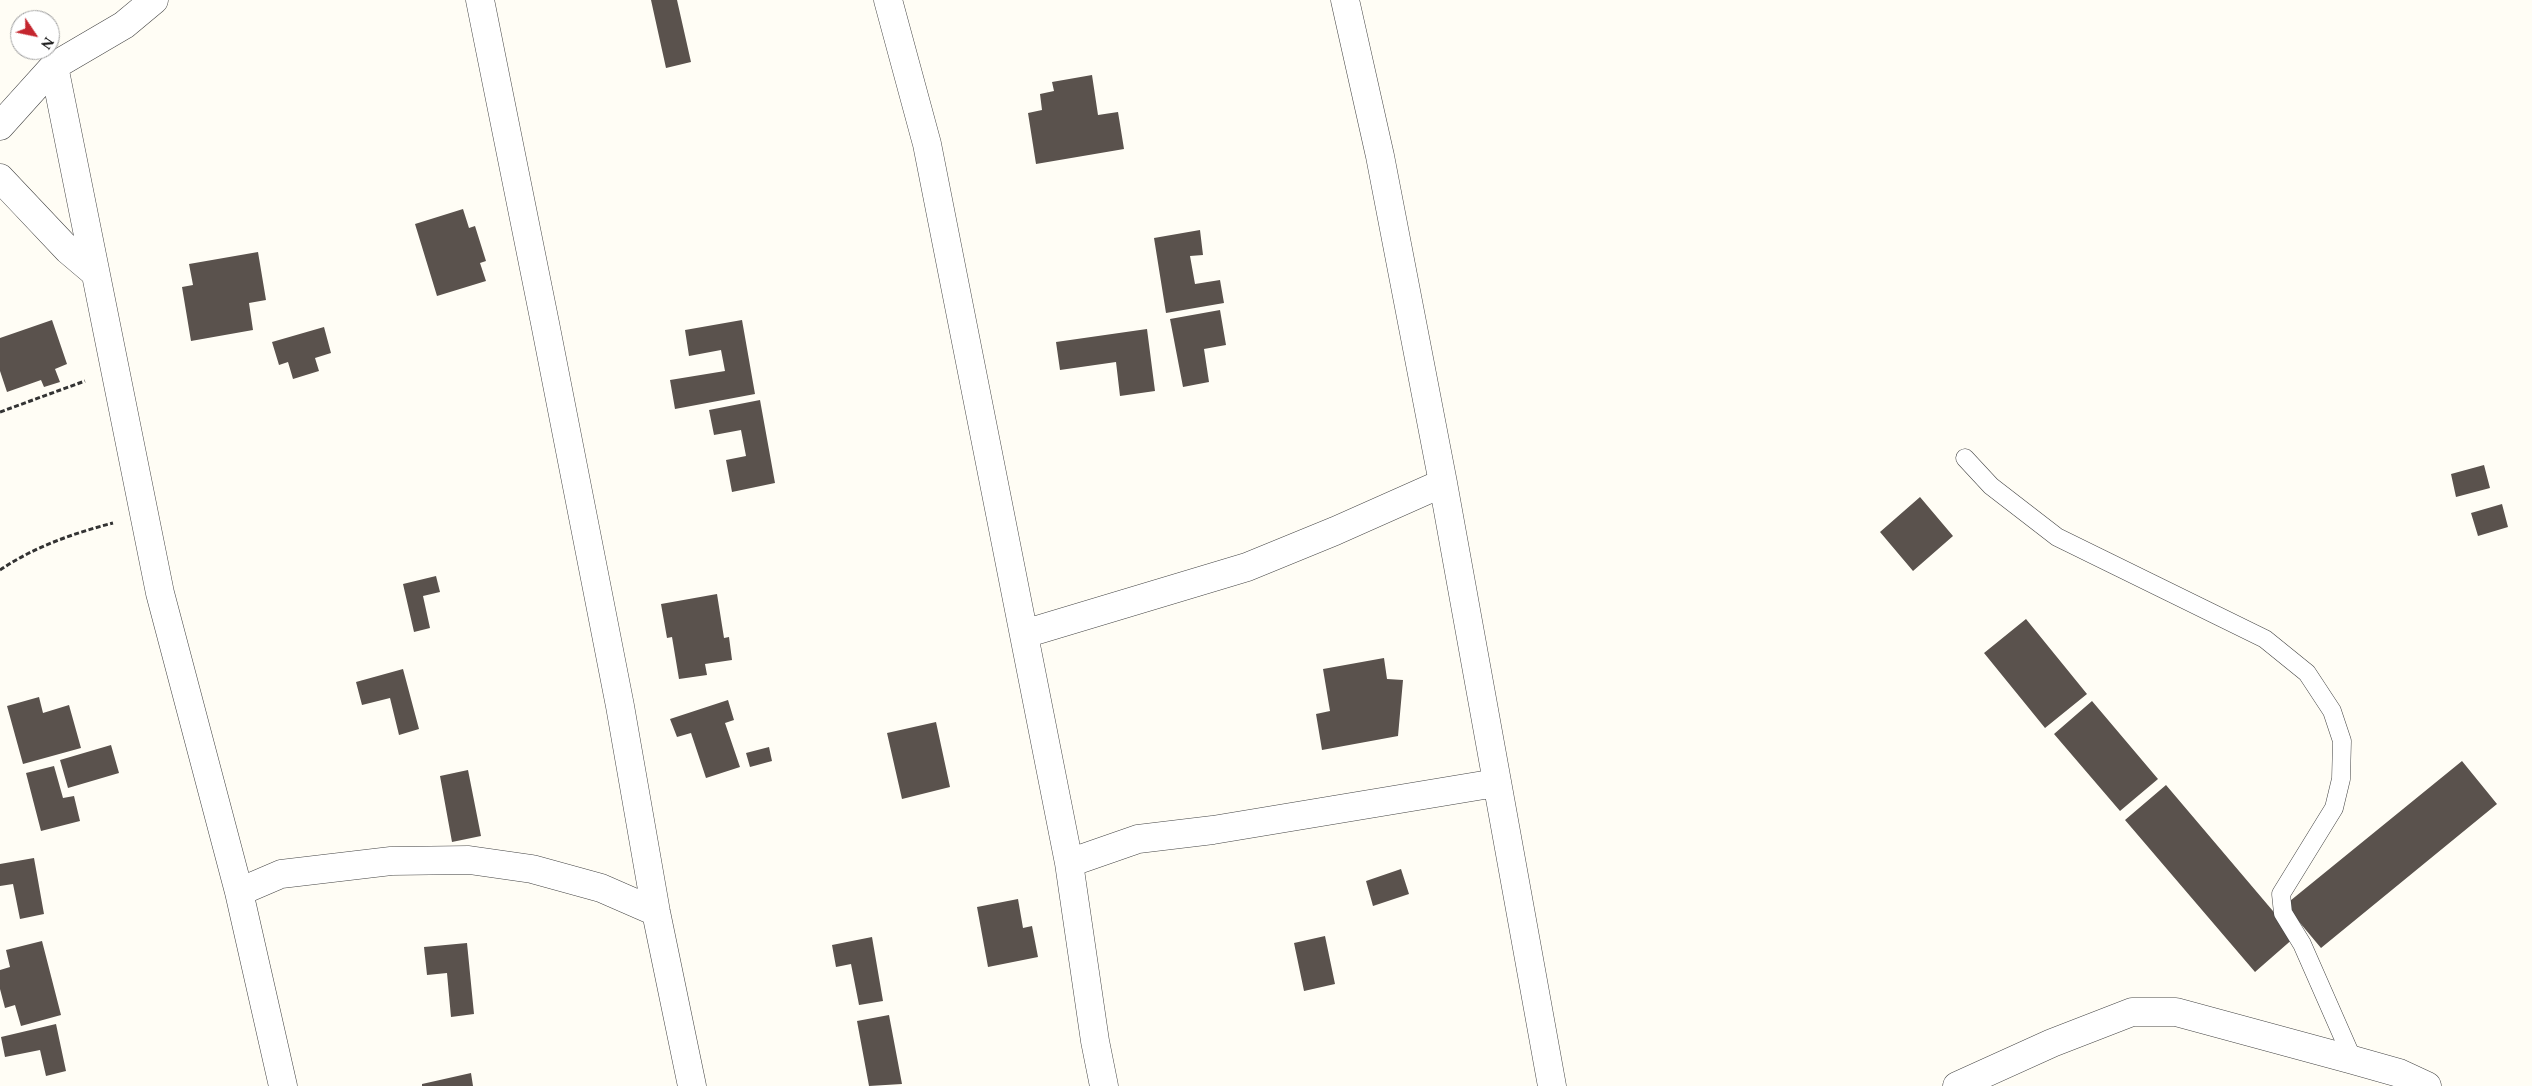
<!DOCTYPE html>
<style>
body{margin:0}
#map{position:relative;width:2532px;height:1086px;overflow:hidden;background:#fffdf5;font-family:Spectral,serif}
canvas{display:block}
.north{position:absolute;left:10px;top:10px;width:50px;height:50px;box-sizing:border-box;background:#fff;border:1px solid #a0a0a0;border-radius:50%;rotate:124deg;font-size:14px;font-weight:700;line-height:20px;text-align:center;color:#111}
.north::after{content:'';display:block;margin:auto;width:18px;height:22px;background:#c4262e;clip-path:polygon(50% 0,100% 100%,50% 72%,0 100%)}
</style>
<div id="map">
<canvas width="2532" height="1086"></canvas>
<div class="north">N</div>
</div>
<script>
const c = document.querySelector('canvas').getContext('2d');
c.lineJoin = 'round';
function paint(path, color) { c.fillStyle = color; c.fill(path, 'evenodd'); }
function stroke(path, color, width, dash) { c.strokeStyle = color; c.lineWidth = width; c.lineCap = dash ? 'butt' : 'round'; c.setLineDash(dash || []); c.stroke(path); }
const building = new Path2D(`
 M651,0H677L691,62L666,68Z
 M1092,75L1098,115L1118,112L1124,149L1036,164L1028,113L1042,110L1040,94L1054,91L1052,82Z
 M463,209L469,228L475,226L486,261L480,263L486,281L437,296L415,224Z
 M1200,230L1203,255L1190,256L1195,284L1220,280L1224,303L1166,313L1154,238Z
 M258,252L266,300L249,303L253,330L191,341L182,287L193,285L189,264Z
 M1220,310L1226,345L1204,349L1209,382L1183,387L1170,319Z
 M52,320L67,364L55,369L60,382L44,387L41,380L7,392L0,371V338Z
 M742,320L755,394L675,409L670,380L725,371L721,350L689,356L685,330Z
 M324,327L331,353L315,358L319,371L293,379L288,362L279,365L272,342Z
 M1147,329L1155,391L1120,396L1116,362L1060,370L1056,342Z
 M760,400L775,483L732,492L726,460L746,456L741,430L714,435L709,410Z
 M2484,465L2490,488L2456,497L2451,474Z
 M1920,497L1953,536L1913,571L1880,532Z
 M2502,504L2508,527L2478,536L2471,513Z
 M436,576L440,592L423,596L430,628L414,632L403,584Z
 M717,594L724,638L729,637L732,660L705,664L707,675L679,679L672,637L667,638L661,604Z
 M2026,619L2087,694L2045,728L1984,653Z
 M1384,658L1387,679L1403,680L1398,736L1322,750L1316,714L1330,711L1323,669Z
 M403,669L419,729L399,735L390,698L362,705L356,682Z
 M39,697L43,713L69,705L81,748L23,764L7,706Z
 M728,700L734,720L725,723L740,767L706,778L691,733L677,737L670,719Z
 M2092,701L2158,779L2120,811L2054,734Z
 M936,722L950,787L902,799L887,733Z
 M111,745L119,773L68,788L60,760Z
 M769,747L772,761L750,767L746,753Z
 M2462,761L2497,804L2321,948L2285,905Z
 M54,766L63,798L74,796L80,821L41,831L26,773Z
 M468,770L481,836L452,842L440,776Z
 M2166,785L2295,937L2255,972L2125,820Z
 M34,858L44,914L20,919L13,884L0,886V864Z
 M1401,869L1409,894L1373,906L1366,881Z
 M1018,899L1023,928L1032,926L1038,957L988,967L977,907Z
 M1325,936L1335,984L1304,991L1294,943Z
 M872,937L883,1001L859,1005L851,964L836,967L832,945Z
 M42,941L61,1015L21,1026L15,1005L5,1008L0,989V970L10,967L6,950Z
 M467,943L474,1014L451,1017L447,973L427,975L424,947Z
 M889,1015L902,1084L869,1086L857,1021Z
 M56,1024L66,1071L46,1076L40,1050L5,1057L1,1037Z
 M471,1073L473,1086H422V1084Z`);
const path = new Path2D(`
 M0,412L85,381
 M0,570C34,547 74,533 113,523`);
const lane = new Path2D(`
 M1965,458L1991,486L2057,537L2265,639L2307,673L2332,711L2342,741L2341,779L2334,808L2281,894L2283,913L2302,944L2353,1060`);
const street = new Path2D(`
 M480,0L545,323L620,706L656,912L692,1086
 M888,0L927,144L1069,863L1095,1041L1104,1086
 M1345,0L1380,156L1443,483L1552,1086
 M54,66L160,593L239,892L283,1086
 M0,126L54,66L124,25L154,0
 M0,178L68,250L94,272
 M1024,634L1247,567L1335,531L1443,483
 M1069,863L1138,839L1213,830L1496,783
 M239,892L281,874L391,861L469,860L532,869L601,888L656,912
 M1957,1086L2052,1043L2132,1012H2176L2353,1060L2399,1073L2427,1086`);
paint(building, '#5a524d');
stroke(lane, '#444', 19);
stroke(street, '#444', 29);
stroke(path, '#333', 3, [5, 2.5]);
stroke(lane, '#fff', 18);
stroke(street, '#fff', 28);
</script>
